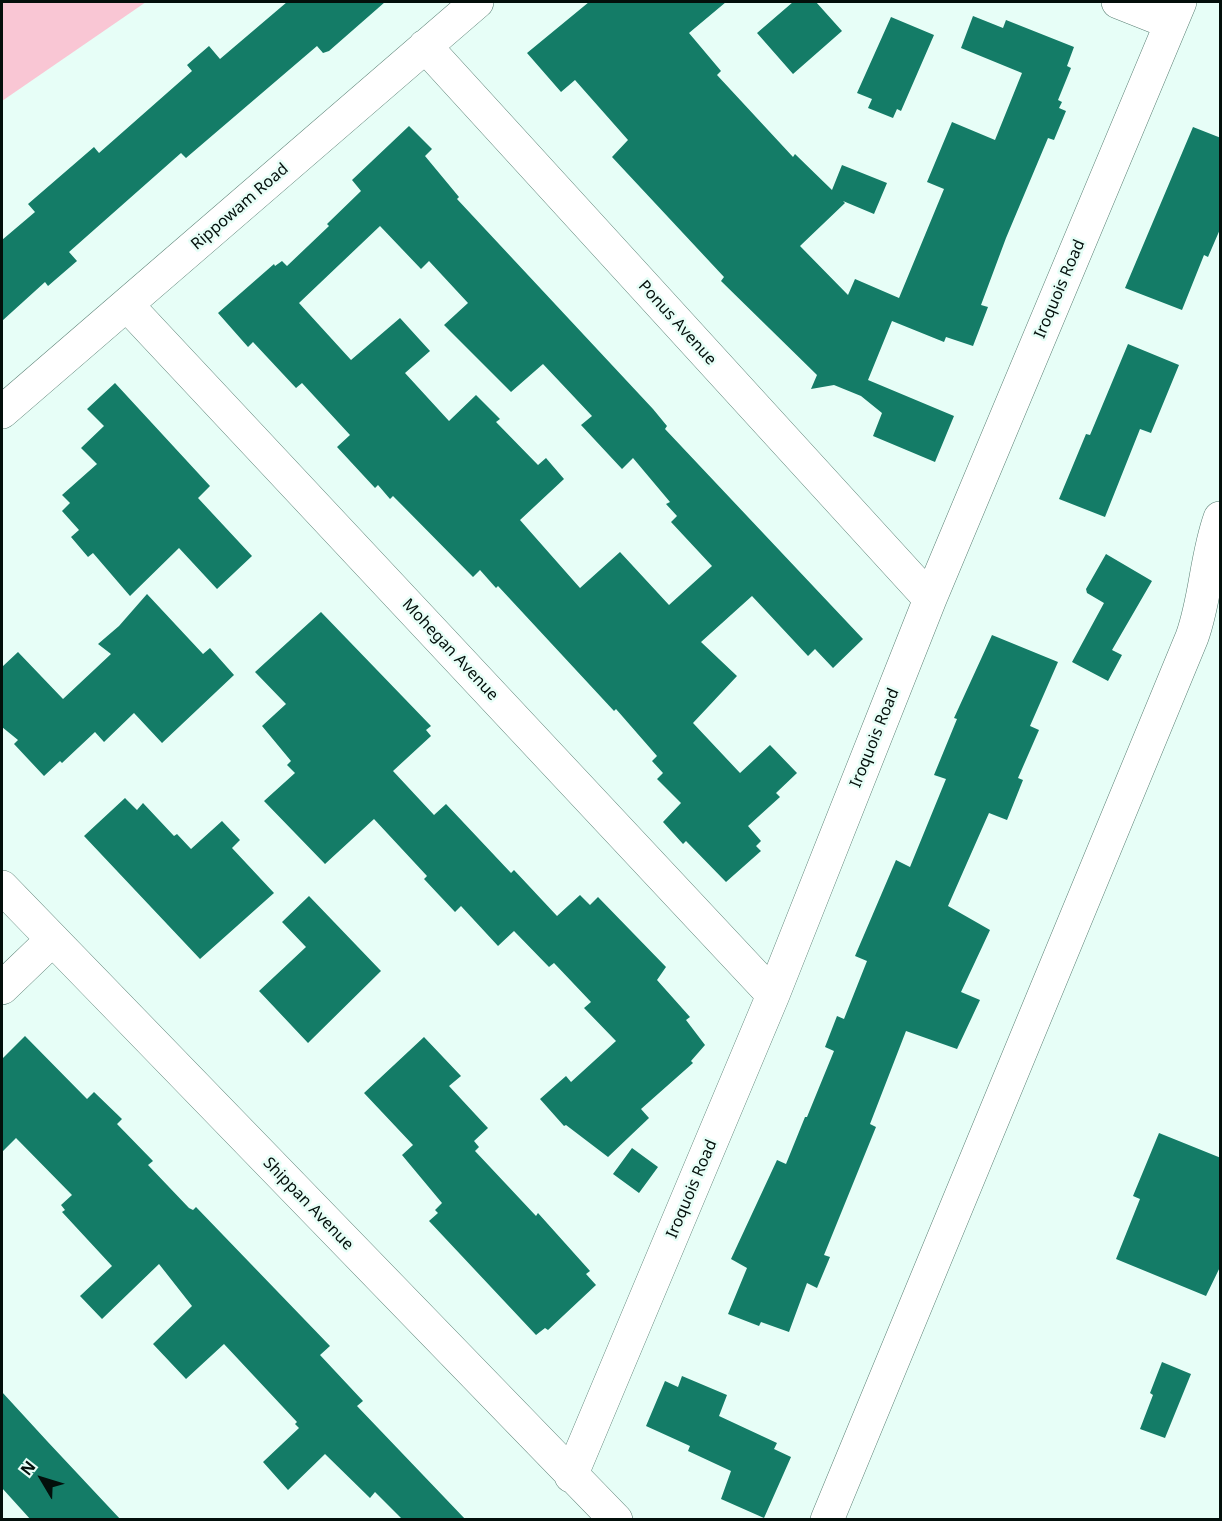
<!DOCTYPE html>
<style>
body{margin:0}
#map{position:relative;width:1222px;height:1521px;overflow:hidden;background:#e7fef7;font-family:"Noto Sans",sans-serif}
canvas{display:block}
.frame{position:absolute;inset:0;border:3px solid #030f0b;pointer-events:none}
.north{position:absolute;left:12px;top:1449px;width:60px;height:60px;-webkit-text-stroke:4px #e7fef7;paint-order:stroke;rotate:308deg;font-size:16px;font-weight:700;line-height:24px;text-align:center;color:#030f0b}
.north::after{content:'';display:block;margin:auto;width:21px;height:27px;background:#030f0b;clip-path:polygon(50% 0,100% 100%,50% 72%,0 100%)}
</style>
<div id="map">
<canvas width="1222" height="1521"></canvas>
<div class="frame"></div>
<div class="north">N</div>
</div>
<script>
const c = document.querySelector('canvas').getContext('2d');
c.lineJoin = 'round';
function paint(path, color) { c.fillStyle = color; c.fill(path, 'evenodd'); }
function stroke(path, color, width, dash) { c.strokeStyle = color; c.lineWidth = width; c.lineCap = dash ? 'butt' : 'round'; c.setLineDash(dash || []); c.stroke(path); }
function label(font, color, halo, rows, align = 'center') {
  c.font = font + ' "Noto Sans",sans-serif'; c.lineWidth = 5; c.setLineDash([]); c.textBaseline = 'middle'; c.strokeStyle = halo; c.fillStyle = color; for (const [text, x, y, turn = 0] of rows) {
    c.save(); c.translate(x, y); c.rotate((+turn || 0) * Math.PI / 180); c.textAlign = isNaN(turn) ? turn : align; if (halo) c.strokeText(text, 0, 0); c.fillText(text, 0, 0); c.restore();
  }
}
const green = new Path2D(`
 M2,2H146L2,101Z`);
const building = new Path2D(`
 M287,2H385L329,51L323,53L317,46L186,158L181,153L69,252L77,261L48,286L45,282L2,321V240L35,212L28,204L94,147L99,153L192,71L187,65L209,46L220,59Z
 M589,2H726L689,33L721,71L717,75L793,157L795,154L832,190L842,165L887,183L874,214L843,201L845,203L800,246L848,295L855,279L899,298L944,189L927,182L952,122L995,140L1022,73L961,48L973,16L1003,28L1006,20L1074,47L1067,66L1071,68L1058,100L1062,102L1059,108L1066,111L1054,140L1048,138L1006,238L981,305L988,307L973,346L946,337L944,342L892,321L868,380L954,416L935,462L873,436L882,413L861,396L834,385L811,389L817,375L721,281L724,277L612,157L628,140L575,80L561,92L527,53Z
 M793,2H816L842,31L793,74L757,33Z
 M891,17L934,35L901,111L897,109L893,118L868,108L872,99L857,93Z
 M409,126L432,149L425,156L459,197L457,199L653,409L667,426L665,429L863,639L833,668L815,649L808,656L752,596L701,642L737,676L693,723L740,773L770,745L797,773L776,793L780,797L748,826L761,841L756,846L761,851L726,882L686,841L683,844L663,822L681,803L657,779L663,773L652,761L657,756L616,709L614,711L498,586L496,588L480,570L473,577L393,496L390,499L378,485L375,488L337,447L350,435L302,383L296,388L253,342L248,347L218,313L274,264L275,266L282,261L287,266L329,226L327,224L361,191L352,180ZM380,226L421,269L429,261L468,303L444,325L511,392L543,364L592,416L581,425L622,469L633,458L670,502L666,504L677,516L671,522L712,566L669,605L620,552L580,588L520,520L564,479L546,458L538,465L496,422L500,419L476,395L449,421L405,373L430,351L400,318L351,360L299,303Z
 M1193,127L1221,138V227L1208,257L1204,255L1182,310L1125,288Z
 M1128,344L1179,365L1151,433L1140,429L1105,517L1059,499L1086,434L1090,435Z
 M115,383L210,486L198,498L252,556L217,589L179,548L130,596L93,553L88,557L71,537L79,530L62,511L70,503L62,495L97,464L81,448L104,426L87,409Z
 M1106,554L1152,581L1112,650L1122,655L1108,681L1072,662L1104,603L1087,593L1086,589Z
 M147,594L203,654L210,648L234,675L162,743L134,713L104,742L95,732L62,763L60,761L44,776L14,744L18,740L2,727V667L18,652L63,699L111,654L98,644L119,626Z
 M321,612L431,726L426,730L431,736L393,771L434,815L446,804L511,873L514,870L557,916L580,895L590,905L598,897L666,967L657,980L690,1017L686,1020L705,1045L691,1061L693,1063L641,1109L649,1118L608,1157L566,1125L564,1126L540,1099L566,1076L571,1082L616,1041L584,1008L591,1002L554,963L549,967L514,931L498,946L461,906L455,912L424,879L427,876L374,819L325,864L264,801L295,773L287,765L291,761L262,726L286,704L255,672Z
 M992,635L1058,662L1030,726L1039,730L1018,778L1023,780L1007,820L989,813L948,906L990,930L961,992L980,1000L957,1049L906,1031L870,1124L876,1127L824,1255L830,1257L817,1288L807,1283L789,1332L761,1322L759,1326L728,1314L747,1268L731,1259L777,1160L786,1164L805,1117H807L834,1051L825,1047L837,1016L844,1019L867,961L855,956L896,860L910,867L946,779L934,775L957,719L954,718Z
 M125,798L137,810L143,803L174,836L177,834L191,849L222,821L240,840L232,848L274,893L200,959L84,836Z
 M309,896L381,971L308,1043L259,991L306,947L282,922Z
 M25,1036L87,1099L94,1092L122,1119L117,1124L153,1161L148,1165L189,1208L193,1210L196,1207L330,1346L320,1355L363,1401L357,1406L466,1520H403L375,1492L370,1498L325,1454L288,1490L263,1462L299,1428L295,1424L297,1422L224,1344L186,1379L153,1344L192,1306L159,1264L102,1319L80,1296L112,1266L62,1212L65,1210L61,1205L72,1195L16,1138L2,1152V1059Z
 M424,1037L461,1076L449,1086L488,1128L474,1141L479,1147L475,1151L536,1216L538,1213L590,1271L586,1274L596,1285L548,1330L545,1328L536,1335L429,1221L438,1213L435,1210L442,1203L402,1155L413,1145L364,1093Z
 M1159,1133L1221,1158V1265L1206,1296L1116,1259L1140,1199L1133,1196Z
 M632,1148L658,1167L639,1193L613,1174Z
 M1162,1362L1191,1374L1165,1438L1140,1429L1153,1395L1150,1393Z
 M682,1376L727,1395L719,1416L777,1443L774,1449L791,1457L764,1518L721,1499L731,1471L688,1451L690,1446L646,1426L665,1381L678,1387Z
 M2,1392L47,1441L121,1520H31L2,1488Z`);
const minor = new Path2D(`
 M1118,2L1171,23
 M425,46L930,599
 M127,305L773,995
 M2,412L477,2
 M2,887L616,1520
 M2,988L52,940
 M571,1476L773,995L930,599L1180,2
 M827,1520L1192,637C1206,598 1206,557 1220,518`);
const streetNames = [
 ["Rippowam Road",240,207,-41],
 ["Iroquois Road",1060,289,-67],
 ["Ponus Avenue",677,323,48],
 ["Mohegan Avenue",450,650,47],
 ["Iroquois Road",875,738,-68],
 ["Iroquois Road",692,1189,-67],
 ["Shippan Avenue",308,1204,46]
];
paint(green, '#f9c6d4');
paint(building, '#147c67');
stroke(minor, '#5b8075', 34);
stroke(minor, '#fff', 33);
label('16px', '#030f0b', '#e7fef7', streetNames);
</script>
